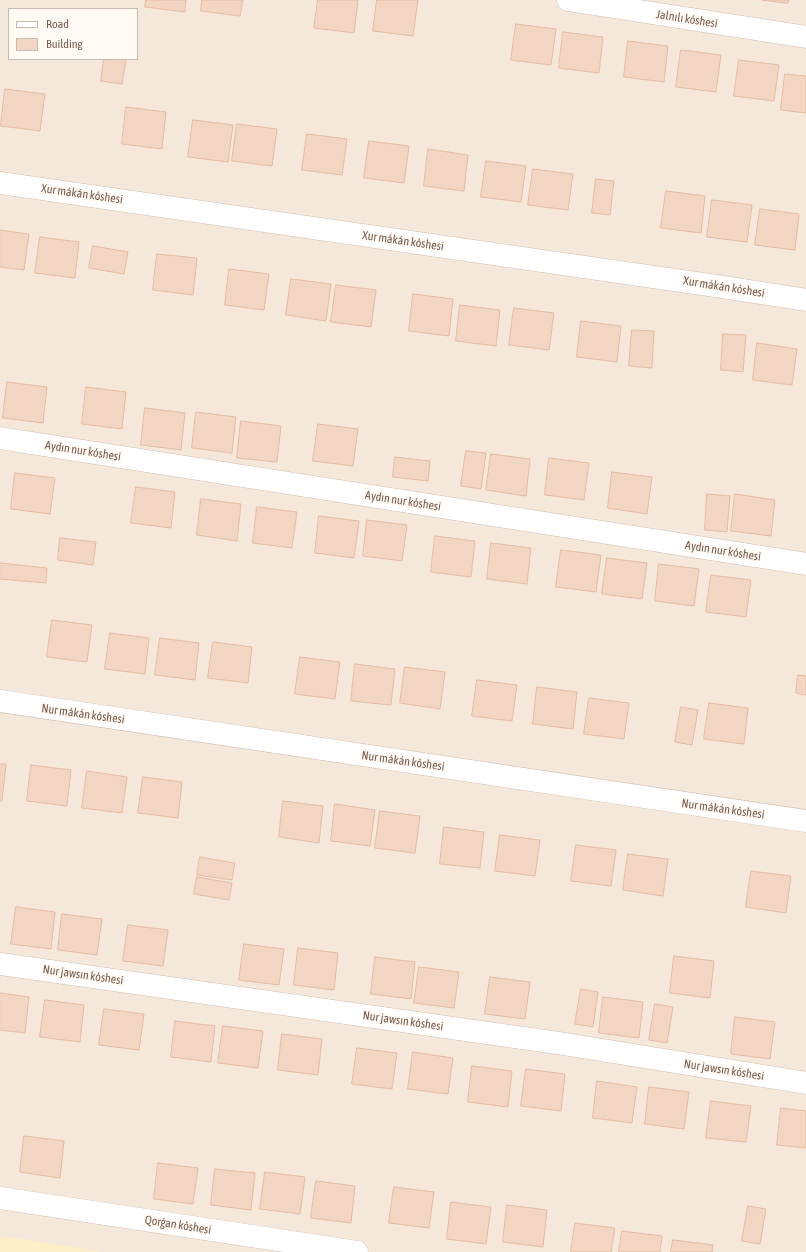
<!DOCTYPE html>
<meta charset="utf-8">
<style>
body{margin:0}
#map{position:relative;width:806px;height:1252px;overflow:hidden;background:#fdf6ec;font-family:"Asap Condensed",sans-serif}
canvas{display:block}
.legend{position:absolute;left:8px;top:8px;width:130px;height:52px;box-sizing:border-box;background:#fffaf3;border:1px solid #cabbb1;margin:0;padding:5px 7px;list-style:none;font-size:12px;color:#7a5c4d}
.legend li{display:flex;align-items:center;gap:8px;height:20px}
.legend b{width:20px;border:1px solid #cabbb1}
</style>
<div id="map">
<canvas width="806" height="1252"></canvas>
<ul class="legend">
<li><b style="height:5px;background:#fff"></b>Road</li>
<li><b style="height:11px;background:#f3d5c3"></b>Building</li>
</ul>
</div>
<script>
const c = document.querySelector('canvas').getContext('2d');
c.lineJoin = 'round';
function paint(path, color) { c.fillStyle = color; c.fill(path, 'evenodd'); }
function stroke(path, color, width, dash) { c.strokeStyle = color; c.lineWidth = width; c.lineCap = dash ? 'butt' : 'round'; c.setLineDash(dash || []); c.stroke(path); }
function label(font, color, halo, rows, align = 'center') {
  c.font = font + ' "Asap Condensed",sans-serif'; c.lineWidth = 3.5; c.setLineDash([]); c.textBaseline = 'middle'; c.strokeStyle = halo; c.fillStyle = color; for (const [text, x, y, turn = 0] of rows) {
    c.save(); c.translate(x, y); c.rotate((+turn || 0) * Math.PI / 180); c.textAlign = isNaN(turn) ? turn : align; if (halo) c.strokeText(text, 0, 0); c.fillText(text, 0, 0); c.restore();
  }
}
const residential = new Path2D(`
 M0,0H806V1252H0ZM9,9H137V59H9Z`);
const sand = new Path2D(`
 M0,1236L105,1252H0Z`);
const building = new Path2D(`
 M146,0H186L185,12L145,7Z
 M202,0H243L240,16L201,11Z
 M318,0H358L354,33L314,28Z
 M377,0H418L413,36L373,31Z
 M762,0H789L788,3Z
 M516,24L556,29L551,65L511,60Z
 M563,32L603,37L599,73L559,68Z
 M628,41L668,46L664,82L624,77Z
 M681,50L721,55L716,92L676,87Z
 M104,59H126L122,84L101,81Z
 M739,60L779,65L774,101L734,96Z
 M785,74L806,76V113L781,110Z
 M5,89L45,94L40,131L1,126Z
 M126,107L166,112L162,149L122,144Z
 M193,120L233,125L228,162L188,157Z
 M237,124L277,129L272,166L232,161Z
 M307,134L347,139L342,175L302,170Z
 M369,141L409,146L404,183L364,178Z
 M428,149L468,155L464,191L424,186Z
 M486,161L526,166L521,202L481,197Z
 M533,169L573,174L568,210L528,205Z
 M596,179L614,181L610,215L592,213Z
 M666,191L705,196L701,233L661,228Z
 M712,200L752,205L747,242L707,237Z
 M760,209L799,214L795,250L755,245Z
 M0,230L29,234L24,270L0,267Z
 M40,237L79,242L75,278L35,273Z
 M93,246L128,252L124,274L89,268Z
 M157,254L197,258L193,295L153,290Z
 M229,269L269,274L264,310L225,305Z
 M291,279L331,284L326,321L286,315Z
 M336,285L376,290L371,327L331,322Z
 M413,294L453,299L449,336L409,331Z
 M460,305L500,310L496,346L456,341Z
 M514,308L554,313L549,350L509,345Z
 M581,321L621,326L617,362L577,357Z
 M632,330L654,331L652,368L629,366Z
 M723,334L746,335L743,372L721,370Z
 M757,343L797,349L792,385L753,380Z
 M7,382L47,387L43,423L3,418Z
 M86,387L126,392L122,429L82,424Z
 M145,408L185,413L181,450L141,445Z
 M196,412L236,417L232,453L192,448Z
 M241,421L281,426L277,462L237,458Z
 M318,424L358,429L353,466L313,461Z
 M466,451L486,453L481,489L461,486Z
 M491,454L530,459L526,496L486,490Z
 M395,457L430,461L428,481L393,477Z
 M549,458L589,463L584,500L545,495Z
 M612,472L652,477L647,514L608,508Z
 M15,473L55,478L50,514L11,509Z
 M136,487L175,492L171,528L131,523Z
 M707,494L730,496L727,532L705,530Z
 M735,494L775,500L771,536L731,531Z
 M201,499L241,504L237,541L197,535Z
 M257,507L297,512L292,548L253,543Z
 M319,516L359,521L354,558L315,553Z
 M367,520L407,525L402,561L363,556Z
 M435,536L475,541L471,577L431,572Z
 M60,538L96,542L93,565L58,560Z
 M491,543L531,548L527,584L487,579Z
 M561,550L601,555L596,592L556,587Z
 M607,558L647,563L642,599L602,594Z
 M0,563L47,568L46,583L0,579Z
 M659,564L699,569L694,606L655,601Z
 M711,575L751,580L746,617L706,612Z
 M52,620L92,625L87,662L47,657Z
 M110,633L149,638L145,674L105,669Z
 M160,638L199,643L195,680L155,675Z
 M213,642L252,647L248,683L208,678Z
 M300,657L340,662L335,699L295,694Z
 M355,664L395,669L391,705L351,701Z
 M405,667L445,672L440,709L400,703Z
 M798,675L806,676V695L796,693Z
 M477,680L517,685L512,721L472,716Z
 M537,687L577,692L573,729L533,724Z
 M589,698L629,703L624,739L584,734Z
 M709,703L748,708L744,744L704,739Z
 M681,707L698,710L692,745L675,742Z
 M0,764H6L2,801H0Z
 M31,765L71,770L67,806L27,801Z
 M87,771L127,777L122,813L82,808Z
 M143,777L182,782L178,818L138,813Z
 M283,801L323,806L319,843L279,837Z
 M335,804L375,810L370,846L331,841Z
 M380,811L420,816L415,853L375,848Z
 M444,827L484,832L480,868L440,864Z
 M500,835L540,840L535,876L495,871Z
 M576,845L616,850L611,886L571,881Z
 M628,854L668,859L663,896L623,890Z
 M200,857L235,863L232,880L197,875Z
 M751,871L791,876L786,913L746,907Z
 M197,877L232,883L229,900L194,894Z
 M16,907L55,912L51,949L11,944Z
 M62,914L102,919L97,955L58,950Z
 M128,925L168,930L163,966L123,961Z
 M244,944L284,949L279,985L239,980Z
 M298,948L338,953L334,990L294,985Z
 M674,956L714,961L710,998L670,993Z
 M375,957L415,962L411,999L371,994Z
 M419,967L459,972L454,1008L414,1003Z
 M490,977L530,982L525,1019L485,1014Z
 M581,989L598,992L593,1027L575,1024Z
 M0,993L29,997L25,1033L0,1030Z
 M603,997L643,1002L639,1038L599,1033Z
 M45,1000L84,1005L80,1042L40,1037Z
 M655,1004L673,1007L667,1043L649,1040Z
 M104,1009L144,1014L139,1050L99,1045Z
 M735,1017L775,1022L770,1059L731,1054Z
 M175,1021L215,1026L211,1062L171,1057Z
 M223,1026L263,1031L258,1068L218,1063Z
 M282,1034L322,1039L318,1075L278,1070Z
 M357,1048L397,1053L392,1089L352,1084Z
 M413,1052L453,1058L448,1094L408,1089Z
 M472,1066L512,1071L508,1107L468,1102Z
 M526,1069L565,1074L561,1111L521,1106Z
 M597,1081L637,1087L632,1123L593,1118Z
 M649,1087L689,1092L684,1129L645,1124Z
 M711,1101L751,1106L746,1142L706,1138Z
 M781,1108L806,1111V1148L777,1145Z
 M24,1136L64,1141L60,1178L20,1172Z
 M158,1163L198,1168L193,1204L154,1199Z
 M215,1169L255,1173L251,1210L211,1205Z
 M265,1172L305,1177L300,1214L260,1209Z
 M316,1181L355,1186L351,1223L311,1218Z
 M394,1187L434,1192L429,1228L389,1223Z
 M451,1202L491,1207L486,1244L447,1239Z
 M507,1205L547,1210L543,1247L503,1242Z
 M748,1206L766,1209L760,1244L742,1241Z
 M575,1223L615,1228L611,1252H571Z
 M622,1231L662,1236L660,1252H619Z
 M673,1240L713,1245L712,1252H671Z`);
const minor = new Path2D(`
 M568,0L806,37
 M0,183L716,286L806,300
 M0,438L806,564
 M0,701L806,821
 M0,964L558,1043L806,1083
 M0,1198L357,1252`);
const streetNames = [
 ["Jalnılı kóshesi",687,19,9],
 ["Xur mákán kóshesi",82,194,8],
 ["Xur mákán kóshesi",403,241,8],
 ["Xur mákán kóshesi",724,287,9],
 ["Aydın nur kóshesi",83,451,9],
 ["Aydın nur kóshesi",403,501,9],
 ["Aydın nur kóshesi",723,551,9],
 ["Nur mákán kóshesi",83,714,8],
 ["Nur mákán kóshesi",403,761,8],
 ["Nur mákán kóshesi",723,809,8],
 ["Nur jawsın kóshesi",83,975,8],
 ["Nur jawsın kóshesi",403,1021,8],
 ["Nur jawsın kóshesi",724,1070,9],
 ["Qorǵan kóshesi",178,1225,9]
];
paint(residential, '#f5e8da');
paint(sand, '#fcefc7');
paint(building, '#f3d5c3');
stroke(building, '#e6bba3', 1);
stroke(minor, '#d1beb0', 23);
stroke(minor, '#fff', 22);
label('12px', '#7a5c4d', '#fffaf3', streetNames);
</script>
